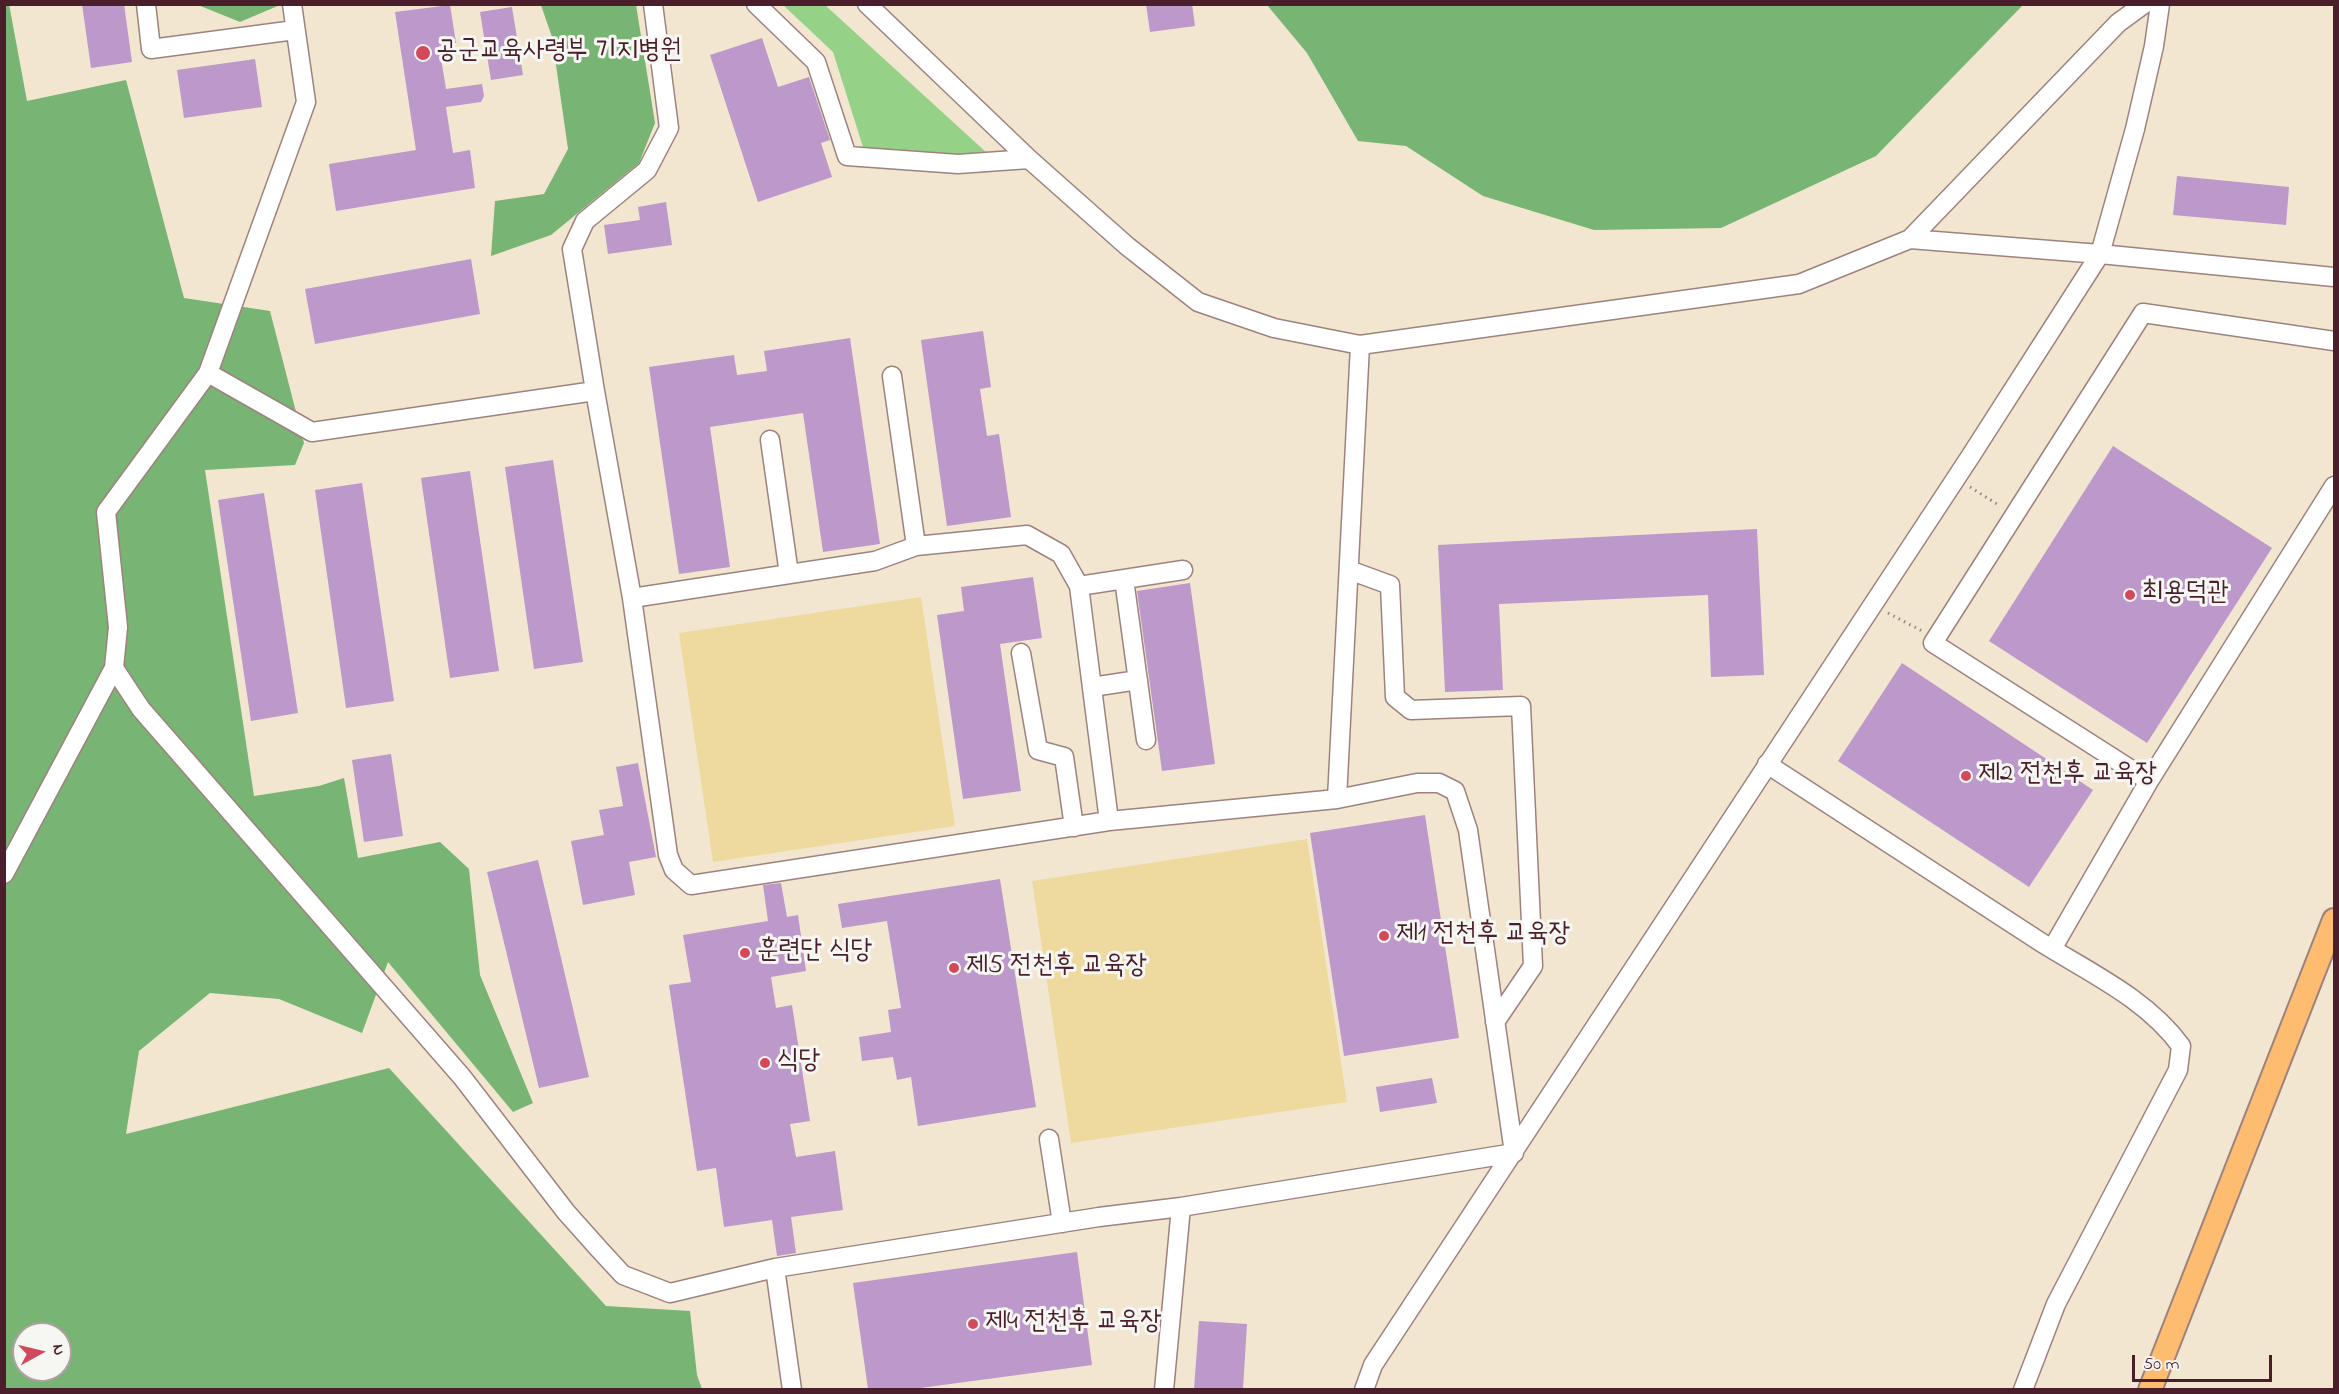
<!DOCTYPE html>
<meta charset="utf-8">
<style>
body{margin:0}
#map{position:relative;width:2339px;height:1394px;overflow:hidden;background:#f2e6d1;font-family:"Indie Flower",sans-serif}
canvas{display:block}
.frame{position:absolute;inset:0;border:6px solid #4a1f2b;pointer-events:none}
.north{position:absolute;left:12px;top:1322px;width:60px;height:60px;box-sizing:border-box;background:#f6f6f2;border:2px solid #b1a0a2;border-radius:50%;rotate:82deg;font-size:16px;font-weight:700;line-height:24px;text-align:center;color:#4a1f2b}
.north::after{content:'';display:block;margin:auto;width:21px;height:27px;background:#d1495b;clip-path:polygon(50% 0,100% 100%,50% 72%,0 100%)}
.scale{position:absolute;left:2132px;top:1355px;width:140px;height:27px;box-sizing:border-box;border:3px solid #4a1f2b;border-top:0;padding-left:8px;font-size:18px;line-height:21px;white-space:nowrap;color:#4a1f2b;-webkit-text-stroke:4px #f6f6f2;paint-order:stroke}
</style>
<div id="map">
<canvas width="2339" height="1394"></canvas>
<div class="frame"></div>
<div class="north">N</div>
<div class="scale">50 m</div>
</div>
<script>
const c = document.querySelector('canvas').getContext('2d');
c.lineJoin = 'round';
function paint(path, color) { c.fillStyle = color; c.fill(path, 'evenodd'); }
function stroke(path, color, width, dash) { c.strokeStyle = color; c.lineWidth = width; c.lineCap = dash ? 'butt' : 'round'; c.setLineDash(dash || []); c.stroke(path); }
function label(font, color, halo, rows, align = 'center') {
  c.font = font + ' "Indie Flower","Poor Story",sans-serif'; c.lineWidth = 6; c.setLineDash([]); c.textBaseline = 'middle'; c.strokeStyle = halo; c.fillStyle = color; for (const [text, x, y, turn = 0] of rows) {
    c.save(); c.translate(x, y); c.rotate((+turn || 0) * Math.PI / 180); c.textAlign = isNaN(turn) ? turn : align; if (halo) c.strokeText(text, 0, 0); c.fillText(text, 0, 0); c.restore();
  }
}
const green = new Path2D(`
 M783,5H825L987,153L944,155L863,147L833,52Z`);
const forest = new Path2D(`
 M9,4L27,101L126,80L184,298L270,311L304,443L295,465L205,470L254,796L319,786L344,778L358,858L440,842L469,869L480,975L533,1103L513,1112L388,962L362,1033L279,999L210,993L139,1051L126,1134L389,1068L606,1306L690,1311L697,1375L702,1389L5,1390L4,5ZM24,1334H60V1370H24Z
 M198,5H280L240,22Z
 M541,5H636L655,123L639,163L551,235L491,256L495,201L544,194L568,149L552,37Z
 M1267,5H2023L1876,156L1721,228L1594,230L1483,196L1406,146L1358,141L1307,53Z`);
const sand = new Path2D(`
 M921,597L955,826L713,862L679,633Z
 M1307,839L1347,1102L1071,1143L1032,881Z`);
const building = new Path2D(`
 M82,4H124L132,62L91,68Z
 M1146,4H1192L1195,26L1150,32Z
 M450,5L456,43L439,46L446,89L482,84L484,96L481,102L446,107L453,153L470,150L475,188L336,211L329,164L416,150L395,12Z
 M512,7L523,75L491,80L480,12Z
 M762,38L778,87L809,77L830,140L821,143L832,177L758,202L710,55Z
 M255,59L262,107L184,118L177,70Z
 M2177,176L2289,187L2286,225L2173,215Z
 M666,202L672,245L608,254L604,225L640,220L638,207Z
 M471,259L480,314L315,344L305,289Z
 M983,331L991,387L980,389L987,436L999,434L1011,517L947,526L921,340Z
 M850,338L880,544L823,552L803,413L710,427L730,567L679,574L649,367L734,355L737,375L767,371L764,351Z
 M2113,446L2272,548L2147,743L1989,641Z
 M553,460L583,662L534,669L505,467Z
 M470,471L499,671L450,678L421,478Z
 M362,483L394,701L346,708L315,490Z
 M264,493L298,713L251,721L218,500Z
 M1757,529L1764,675L1711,677L1708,595L1499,604L1503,690L1445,692L1438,545Z
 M1033,577L1042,638L1000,644L1021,791L963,799L937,615L964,611L961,587Z
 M1190,583L1215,764L1162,771L1137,591Z
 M1902,663L2093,790L2029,887L1838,761Z
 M391,754L403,836L364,842L352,760Z
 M638,763L656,857L629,862L635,895L583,905L571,841L604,835L599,810L623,806L616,767Z
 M1425,815L1459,1038L1344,1056L1310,833Z
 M538,860L589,1077L539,1088L487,872Z
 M1000,879L1036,1107L918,1126L911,1077L897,1080L893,1057L862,1061L859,1037L891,1032L888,1010L901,1008L887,921L842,928L838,904Z
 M781,883L787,917L798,915L806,971L771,977L776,1008L792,1005L810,1121L790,1124L796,1157L835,1151L843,1210L791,1217L796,1253L777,1256L772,1220L724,1227L716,1168L697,1171L669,985L691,982L683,935L768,921L763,885Z
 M1432,1078L1437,1103L1380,1112L1376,1087Z
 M1077,1252L1092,1365L913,1389H868L853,1283Z
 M1199,1321L1247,1324L1243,1389H1194Z`);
const path = new Path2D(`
 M1970,487L2000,506
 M1888,613L1922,631`);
const minor = new Path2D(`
 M146,4L151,49L295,30
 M292,4L306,102L208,373L106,512L118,627L114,668L141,709L462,1077L566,1212L599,1249L623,1275L670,1293L775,1268L1099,1217L1181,1207L1514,1153L1468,830L1455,791L1439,783H1417L1337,799L1109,821L691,885L674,870L668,855L632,598L595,391L572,249L585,221L647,170L669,128L653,4
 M756,4L816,62L847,156L958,164L1029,159
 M867,4L1029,159L1127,246L1198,302L1274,328L1360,345L1799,284L1910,239L2118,23L2144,4
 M1910,239L2100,254L2334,277
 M208,373L312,432L595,391
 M892,376L916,546L1027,535L1061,554L1079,586L1109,821
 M770,440L789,574
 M1349,570L1390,585L1395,697L1411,710L1521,706L1533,966L1495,1022
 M1124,579L1146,740
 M1079,586L1183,570
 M632,598L875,561L916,546
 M1021,653L1038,750L1064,757L1074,827
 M1092,687L1138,680
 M1767,764C1858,823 1948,882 2039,941C2088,972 2146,998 2181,1046L2178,1070L2056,1304L2023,1390
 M2149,781L1933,643L2143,313L2334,341
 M1337,799L1360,345
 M4,874L114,668
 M2052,949L2149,781L2334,486
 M1049,1139L1062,1223
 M775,1268L792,1390
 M1164,1390L1181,1207
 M1364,1390L1373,1365L1970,457L2100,254L2135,129L2154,46L2160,4`);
const major = new Path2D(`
 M2150,1390L2334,920`);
const markers = [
 [423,53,8,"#d1495b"],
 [2130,595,6,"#d1495b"],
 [1966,776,6,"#d1495b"],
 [1384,936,6,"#d1495b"],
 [745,953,6,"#d1495b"],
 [954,968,6,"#d1495b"],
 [765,1063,6,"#d1495b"],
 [973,1324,6,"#d1495b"]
];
const poiNames = [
 ["공군교육사령부 기지병원",436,53],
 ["최용덕관",2142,595],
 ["제2 전천후 교육장",1978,776],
 ["제1 전천후 교육장",1396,936],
 ["훈련단 식당",757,953],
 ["제5 전천후 교육장",966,968],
 ["식당",777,1063],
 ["제4 전천후 교육장",985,1324]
];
paint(green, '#95d288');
paint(forest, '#78b474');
paint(sand, '#eeda9e');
paint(building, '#bc98cb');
stroke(minor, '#9e827e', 21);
stroke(major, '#9e827e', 26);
stroke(path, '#9e827e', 3, [1.5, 4.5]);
stroke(minor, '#fff', 18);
stroke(major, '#fdbc70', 22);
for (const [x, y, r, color] of markers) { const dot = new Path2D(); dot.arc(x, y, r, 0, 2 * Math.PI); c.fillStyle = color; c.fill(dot); stroke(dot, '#f6f6f2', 2); }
label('27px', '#4a1f2b', '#f6f6f2', poiNames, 'left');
</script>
